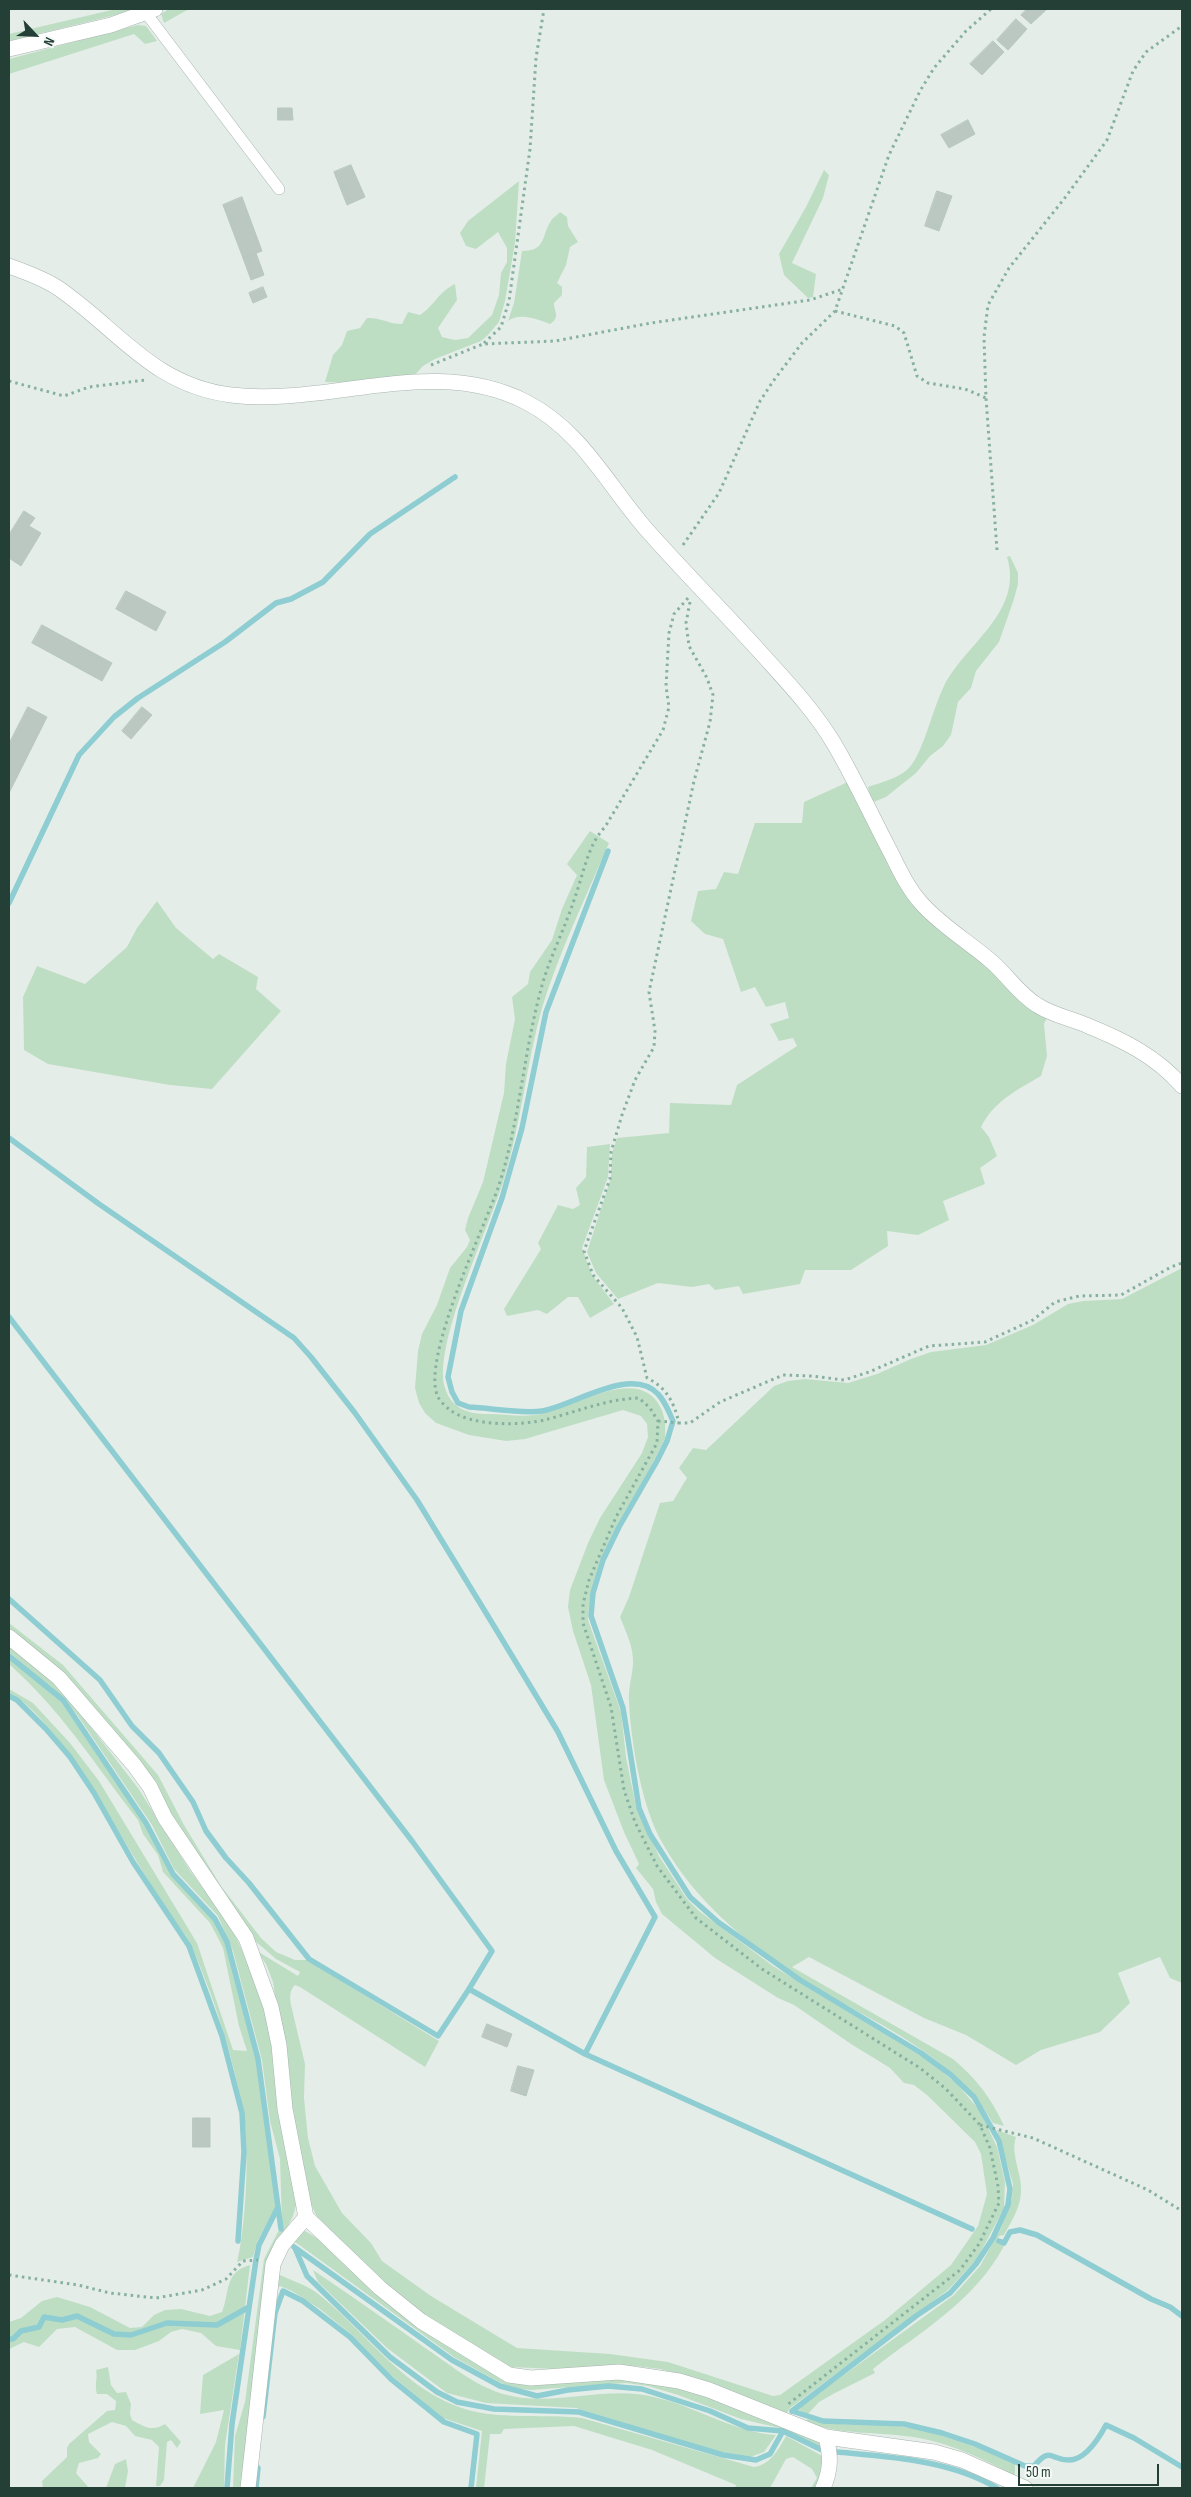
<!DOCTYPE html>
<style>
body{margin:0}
#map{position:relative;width:1191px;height:2497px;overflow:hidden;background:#e5ede9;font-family:"Sofia Sans Condensed",sans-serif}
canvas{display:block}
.frame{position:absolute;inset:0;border:10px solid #243f35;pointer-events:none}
.north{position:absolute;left:10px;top:10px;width:50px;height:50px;-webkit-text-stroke:4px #f5faf7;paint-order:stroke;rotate:115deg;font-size:14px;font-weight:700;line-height:20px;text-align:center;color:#243f35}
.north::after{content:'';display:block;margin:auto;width:18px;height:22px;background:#243f35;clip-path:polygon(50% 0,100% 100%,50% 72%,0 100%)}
.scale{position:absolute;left:1018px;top:2464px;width:141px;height:22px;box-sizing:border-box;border:2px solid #243f35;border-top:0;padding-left:6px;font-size:15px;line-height:18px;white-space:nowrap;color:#243f35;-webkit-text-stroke:4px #f5faf7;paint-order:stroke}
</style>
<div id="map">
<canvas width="1191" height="2497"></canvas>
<div class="frame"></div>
<div class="north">N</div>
<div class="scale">50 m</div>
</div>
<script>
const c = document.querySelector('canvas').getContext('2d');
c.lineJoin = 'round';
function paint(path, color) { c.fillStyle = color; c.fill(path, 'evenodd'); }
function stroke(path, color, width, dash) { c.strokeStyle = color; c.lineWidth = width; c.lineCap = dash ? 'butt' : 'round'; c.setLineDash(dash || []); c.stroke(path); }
const green = new Path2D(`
 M116,9H140L9,41V34Z
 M169,9H189L164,23L161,14Z
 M138,25L146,26L157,41L145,44L134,34L9,74V59Z
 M824,170L829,175L823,198L792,263L816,274L813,297L808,298L784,275L779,254L806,207Z
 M519,181L515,243L505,301L499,322L488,335L481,341L435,359L423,366L413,377L360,383L325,382L333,355L342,345L347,331L360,328L367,318C380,317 389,324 402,324L408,312L420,315C435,305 437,293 455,284L457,300L438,328L442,337L455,340L468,338L492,315L499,295L501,273L507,262V248L498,232L476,249L466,246L460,233L468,221Z
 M560,212L567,217L568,226L578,242L570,247L566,265L557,283L562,287V295L554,303C554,312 561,317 550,324C537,319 520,312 508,321L514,303L522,251C547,251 541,235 551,221C553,217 558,215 560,212Z
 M1010,556L1018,573V584L1014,599L999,642L976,671L971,688L958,702L951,735L943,746L930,756L916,773L886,797L871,803L868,787C882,782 904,777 912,764C925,746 933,708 944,686C965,644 1024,612 1007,557Z
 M850,781L897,880L1048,1015L1044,1024L1047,1056L1041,1076C1017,1090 994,1101 981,1127L989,1137L997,1156L980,1168L985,1184L943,1201L949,1220L918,1235L887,1231L888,1246L851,1270H805L800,1284L743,1294L739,1286L715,1290L709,1284L692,1287L658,1283L618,1299L596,1273L587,1252L611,1178L612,1153L617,1138L669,1133L670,1103L731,1105L737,1085L797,1046L793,1038L779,1041L770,1024L789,1018L785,1002L766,1007L755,987L741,992L723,939L705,934L691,921L698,891L716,889L724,872L738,874L755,823H802L804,802Z
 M590,831L609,843C586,897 559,952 542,1008C526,1065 521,1125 503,1182C489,1228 432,1346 445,1388C452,1409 468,1414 488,1414C503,1414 520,1417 535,1415C568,1411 628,1369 655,1399C665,1411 666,1423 665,1438C638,1499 590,1551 588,1620L621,1712L626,1757L636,1807L659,1856L687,1899L699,1911L773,1966L924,2058L941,2071L957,2084L980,2111L997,2147L1005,2182L1004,2208L977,2259L948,2290L790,2408L786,2414L686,2376L660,2369L635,2366L557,2369L509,2367L427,2319L359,2263L317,2217L309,2200L302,2177L273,1982L266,1964L257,1951L298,1976L300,1972L276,1959L254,1940L192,1850L31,1646L9,1628V1623L63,1665L158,1775L184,1825L221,1886L261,1938L276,1952L295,1960H307L439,2041L425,2067L300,1987L295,1985C289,1991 290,1998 291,2005L305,2064L304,2098L308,2138L315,2166L342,2213L371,2243L382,2261L431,2296L517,2348L610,2354L668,2362L773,2396L780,2395L885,2320L951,2265L978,2226L987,2194L981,2154L975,2142L927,2095L914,2085L904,2083L890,2068L851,2044L794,2005L778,1998L715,1958L662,1914L656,1902L653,1889L636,1868L639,1864L624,1832L604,1780L591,1685L573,1631L568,1607L570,1590L588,1543L600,1518L642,1453L648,1437L647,1424L641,1416L623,1410L525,1439L506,1441L469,1435L436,1423L425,1413L419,1403L415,1388L418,1351L422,1334L437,1305L450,1268L467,1247L470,1240L465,1230L468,1218L483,1182L504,1093L506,1064L515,1019L512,997L528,984L530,972L552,940L562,909L577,875L567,864Z
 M157,901L176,928L213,959L219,954L258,977L256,989L281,1011L212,1089L170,1085L48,1064L24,1050L23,997L37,966L85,984L127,947L137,928Z
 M610,1144L608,1177L582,1248L592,1275L614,1304L590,1318L578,1297H568L547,1314L538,1310L507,1316L504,1309L541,1249L538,1243L558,1205L573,1209L580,1205L576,1188L586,1177L587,1147Z
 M1182,1268V1983L1170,1978L1160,1957L1118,1973L1130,2003L1100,2032L1041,2050L1016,2065L966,2035L924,2018L809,1957L792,1967L953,2059C976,2078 992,2099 1004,2126L993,2123C949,2049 869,2022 799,1977C744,1941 696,1902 663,1844C642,1809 631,1743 629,1702C628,1689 632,1677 633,1664C634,1648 626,1632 620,1617L629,1597L660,1503L673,1501L687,1478L679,1468L693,1448L706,1450L774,1386L788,1381L805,1379L848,1383L877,1374L911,1359L931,1352L986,1345L1033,1325L1068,1304L1083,1301L1122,1299Z
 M9,1646L53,1682L90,1726L138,1788L189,1869L233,1930L258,1987L271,2039L297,2201L293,2216L285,2232L244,2488H233L235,2436L245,2402L264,2259L282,2224L280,2159L270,2121L262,2060L233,1951L218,1916L174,1869L152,1825L78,1716L61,1696L9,1652Z
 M9,1658L61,1702L144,1823L172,1875L213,1919L225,1942L256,2060L271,2156L276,2207L257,2242L253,2257L237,2262C246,2227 250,2146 243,2111C233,2056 214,1997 191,1945C185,1932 173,1921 165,1908C148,1880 131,1852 114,1824C95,1790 43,1708 9,1693V1689L33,1703L70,1743L99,1781L197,1943L233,2050L247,2051L239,2026L223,1948L217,1936L210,1923L163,1872L158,1855L143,1834L138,1820C95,1765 62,1711 9,1664Z
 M997,2130L1016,2137C1010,2154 1022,2173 1021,2191C1021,2207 1011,2222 1004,2235L999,2236L997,2242L1004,2246C974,2302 921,2331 873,2369L875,2373L835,2393L819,2402L808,2414L797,2409L954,2295L980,2266L1000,2230L1012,2199L1013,2184Z
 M305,2231L320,2240L370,2286L448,2346L499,2376L624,2378L684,2387L821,2442L823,2448L784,2429L741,2419L678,2395L648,2386L626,2383L531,2390L513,2388L499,2382L454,2357L291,2239Z
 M250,2265L240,2350L216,2346L201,2333L182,2329L171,2332L159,2341L135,2350H117L75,2327L57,2329L39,2347L24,2342L9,2349V2322L21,2318L42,2301L57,2297L90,2307L130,2328L142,2327L154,2315L165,2310L181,2309L210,2316L222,2312C230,2292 224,2272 250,2265Z
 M313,2270C352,2296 390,2323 428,2350C452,2366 478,2388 507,2395C555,2407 605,2385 654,2397C695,2406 733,2432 776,2435L764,2452L750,2457L720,2452L576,2408L486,2403L447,2393L387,2348L318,2282Z
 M276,2273C289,2280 305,2284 317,2293C368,2333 406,2394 472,2411C505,2419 547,2414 582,2418L754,2467C770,2465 778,2450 786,2436L826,2458L818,2488H811L817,2478L812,2469L793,2457L786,2459L770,2488H735L736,2485L652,2450L574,2426L504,2429L501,2434H490L484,2488H476L482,2431L443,2418L390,2374L351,2334L320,2309L292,2291L280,2286L277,2288Z
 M239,2354L225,2445L224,2488H193L216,2442L224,2410L200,2414L203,2375Z
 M108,2367L111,2385L117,2393L126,2392L131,2404L130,2414L132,2420C145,2427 152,2432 165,2424L181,2442L177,2448L171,2440L167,2442L164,2480L160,2486H156L159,2447L152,2440L135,2436L126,2426L112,2422L88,2434L89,2442L101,2454L98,2458L79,2463L76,2473L89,2488H43L42,2481L67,2457V2448L69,2444L107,2411L115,2410L116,2401L107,2394H97C94,2385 98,2379 96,2370Z
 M808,2419C839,2428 871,2422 903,2427C942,2432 979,2448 1015,2464V2476C985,2460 953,2444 919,2438C880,2431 842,2436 805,2422Z
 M126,2459L128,2471L125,2488H106L115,2464Z`);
const stream = new Path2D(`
 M608,851L546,1012L522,1128L502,1198L461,1311L448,1377L452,1392L458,1403L469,1407C491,1408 521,1414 542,1411C573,1406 631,1365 658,1394C665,1401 669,1412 673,1421L667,1441L657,1461L619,1527L603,1560L593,1593L591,1616L623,1708L639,1808L650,1834L690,1897L718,1922L800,1980L921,2053L951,2075L974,2097L999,2141L1010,2189L1008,2205L993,2238L976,2264L950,2293L916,2316L792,2411
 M9,903L79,755L114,717L138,698L225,642L276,603L291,599L323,582L370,534L455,477
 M9,1138L99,1204L294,1338L311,1357L355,1413L417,1500L497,1631L558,1732L616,1851L655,1917L585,2054
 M9,1317L412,1841L492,1951L469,1989L585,2054L972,2229
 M9,1599L100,1680L132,1726L159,1753L193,1802L206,1831L226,1858L249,1883L309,1959L438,2036L469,1989
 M9,1656L63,1700L146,1823L173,1874L215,1919L227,1942L258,2059L281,2229
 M9,1696L17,1700L46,1729L70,1757L94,1793L133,1862L189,1946L222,2036L242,2113L244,2152L238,2241
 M999,2241L1004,2243L1010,2232L1020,2230L1037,2235L1151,2299L1170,2307L1182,2316
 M294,2247L452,2360L500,2386L537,2396L568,2390L608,2386L642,2389L710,2411L748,2428L783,2431L822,2450
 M295,2248L307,2276L390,2357L437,2392L457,2402L494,2409L579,2412L723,2455L756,2460L770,2454L783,2431
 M9,2339H13L21,2331L39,2327L44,2317L62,2320L77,2316L114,2334L131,2335L167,2323L217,2325L249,2307
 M792,2411L823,2421L904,2424L942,2433L975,2444L1025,2466H1034C1051,2446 1050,2460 1069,2460C1086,2460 1099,2438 1106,2425L1134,2438L1182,2467
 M263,2417L275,2313L283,2291L303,2301L350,2337L391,2379L444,2422L477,2434L471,2488
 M837,2452C891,2457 950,2460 997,2488
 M227,2488L232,2424L256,2260L259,2245L278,2207
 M256,2488L258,2468`);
const building = new Path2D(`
 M1027,9H1047L1031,24L1021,15Z
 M1016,19L1027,29L1008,50L997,40Z
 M993,41L1004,52L982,75L970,64Z
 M278,108H292L293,120H278Z
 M968,120L975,134L949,148L941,135Z
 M351,165L365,197L347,205L334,172Z
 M937,191L952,196L939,231L925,226Z
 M242,197L262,251L243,258L223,205Z
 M256,253L264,275L251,280L243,258Z
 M263,287L267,297L253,303L249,293Z
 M24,511L35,518L29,526L41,533L21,566L9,558V535Z
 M126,591L166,612L156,631L116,609Z
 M42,625L112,663L102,681L32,643Z
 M28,707L47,717L9,793V744Z
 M142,707L152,715L131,739L122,731Z
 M487,2024L512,2034L507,2047L482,2037Z
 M518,2066L534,2070L526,2096L511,2091Z
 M193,2118H210V2147H193Z`);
const path = new Path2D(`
 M835,311L895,326L904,333L917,376L928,383L965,389L986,398
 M484,343L501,327L509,301L530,149L536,58L544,9
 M431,365L483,344L555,341L651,323L810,300L843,289
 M9,381L64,396L89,387L146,380
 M683,545L719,493L760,401L774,380L802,343L835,311L889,155L920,91L934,68L966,31L991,9
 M997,550L986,398L984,337L988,305L1009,268L1064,199L1107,140L1133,71L1146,52L1182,26
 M688,598L674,614L669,633L666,686L669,707L663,730L605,827C587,846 584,873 575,897C565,929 548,960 540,993C523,1057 519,1125 498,1188C484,1228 420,1361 438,1397C440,1401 446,1407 449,1409C470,1427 523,1426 548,1419C579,1411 607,1399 639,1398L650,1408L658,1421L657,1443L616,1517L589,1580L583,1604V1623L611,1707L624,1790L635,1822L657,1866L696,1918L762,1969L920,2068L946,2089L980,2125L990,2148L998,2186L999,2203L979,2244L960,2270L787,2405
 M690,602L686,623L689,646L707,678L713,695L710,722L694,781L649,992L655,1031L654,1047L635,1080L622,1115L611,1152L610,1179L584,1251L593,1275L622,1308L637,1337L647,1378C666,1387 674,1402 679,1423H690L720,1402L783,1375L812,1376L844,1380L869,1372L929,1346L985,1342L1033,1320L1055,1302L1079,1296L1121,1295L1171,1267L1182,1263
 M658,1421L679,1423
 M980,2125L1033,2138L1148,2190L1182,2211
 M9,2275L78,2285L110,2293L156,2298L202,2290L226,2279L243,2261L258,2260`);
const service = new Path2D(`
 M146,13L279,189`);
const minor = new Path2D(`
 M9,266C25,272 43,278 58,288C118,329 152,385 231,395C329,407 433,354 526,402C581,430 607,484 646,529C683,571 723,611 761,653C787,682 813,709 833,742C854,777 871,815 890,851C899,869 908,889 922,904C943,927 969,942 992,962C1008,976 1019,994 1037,1005C1052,1015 1070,1018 1086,1025C1123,1040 1156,1056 1182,1086
 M9,1637L59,1678L134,1765L150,1787L165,1818L246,1938L271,2007L279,2045L285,2109L306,2217L380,2288L421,2321L509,2375L531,2378L619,2372L679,2381L709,2390L826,2437L934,2452L962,2460L1025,2488
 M248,2488L273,2264L282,2245L306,2217
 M823,2488C831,2470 831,2456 826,2437`);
const tertiary = new Path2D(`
 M9,49L111,25L155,9`);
paint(green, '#bedec4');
stroke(stream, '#8ecdd1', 5.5);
paint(building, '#bac8c1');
stroke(building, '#b7c7bf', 1);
stroke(service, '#a7b5af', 12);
stroke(minor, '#a7b5af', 16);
stroke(tertiary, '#a7b5af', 16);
stroke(path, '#86b09f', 3, [2.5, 4]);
stroke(service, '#fff', 11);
stroke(minor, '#fff', 15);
stroke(tertiary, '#fff', 15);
</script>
